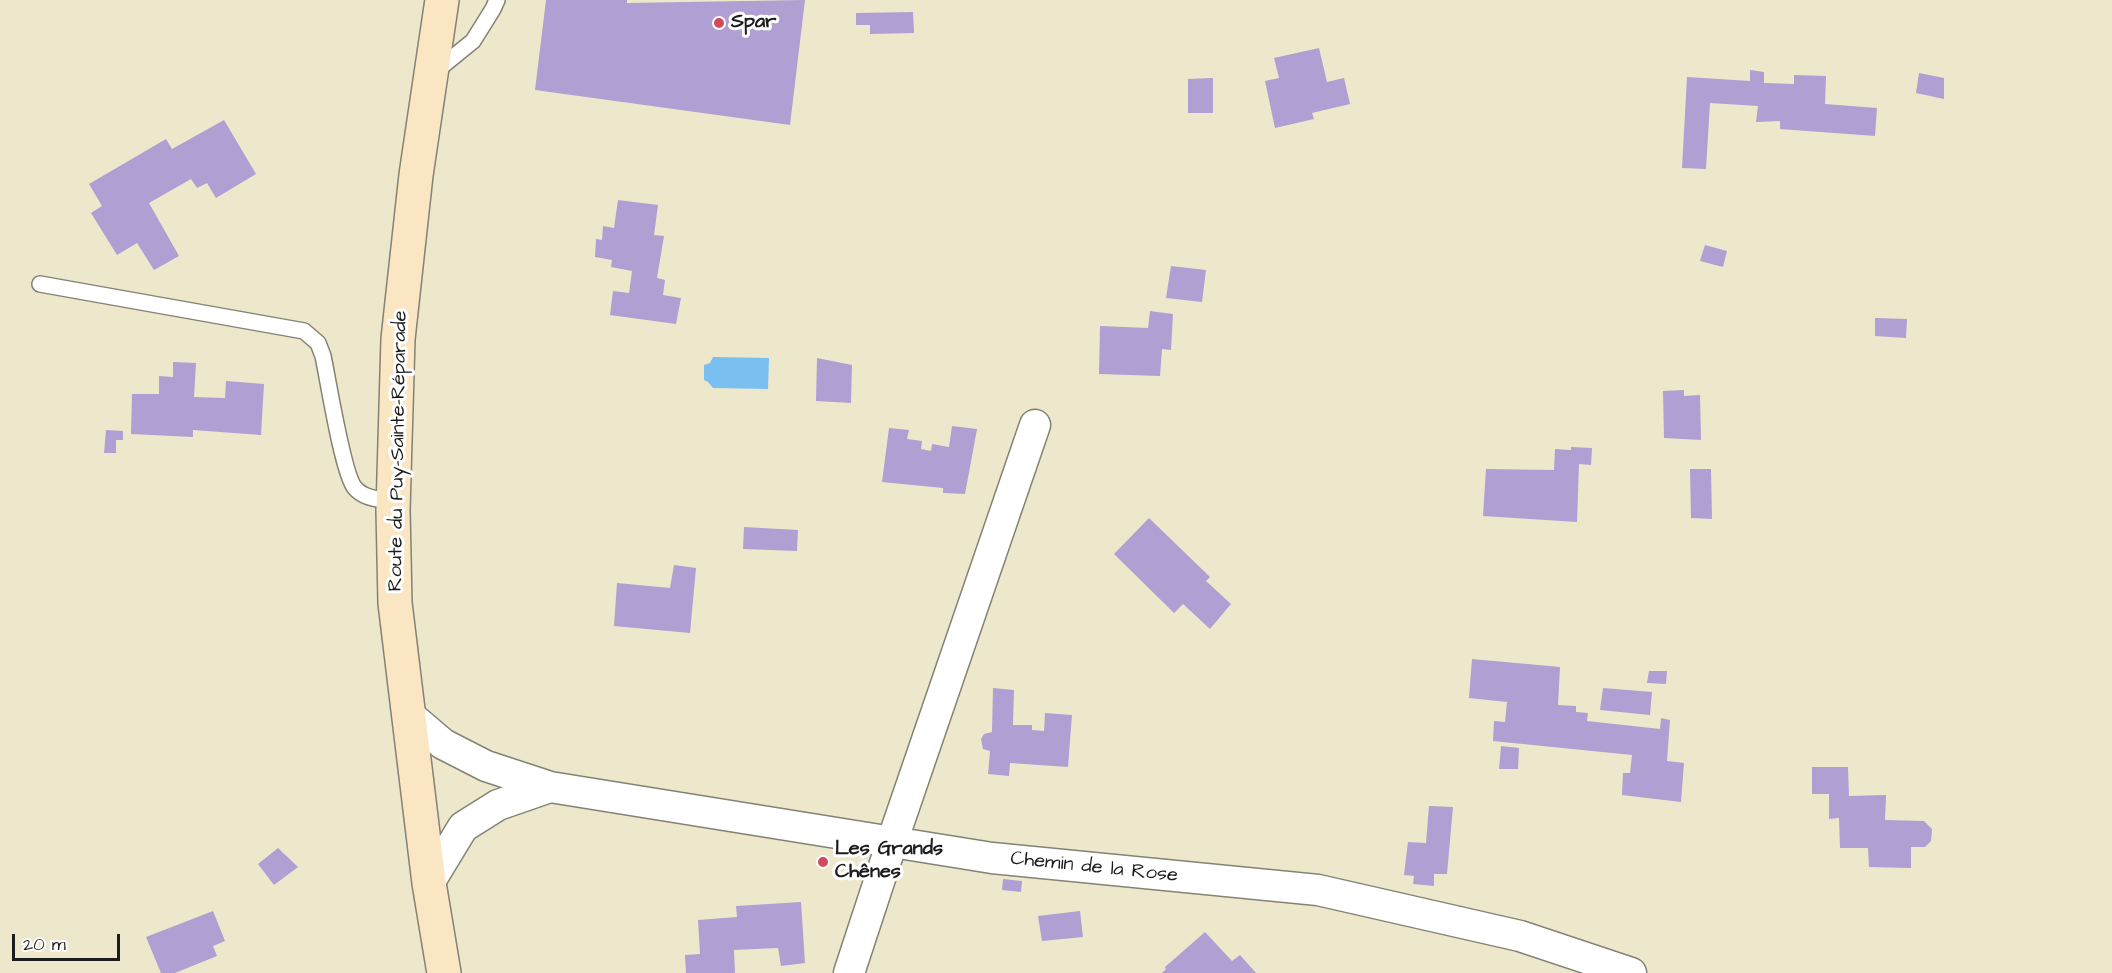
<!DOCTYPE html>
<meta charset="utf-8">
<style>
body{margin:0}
#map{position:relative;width:2112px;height:973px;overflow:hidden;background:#ede8cc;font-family:"Architects Daughter",sans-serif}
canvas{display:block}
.scale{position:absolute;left:12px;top:934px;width:108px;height:27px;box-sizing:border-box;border:3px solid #1c1c1c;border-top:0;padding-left:8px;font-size:18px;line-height:21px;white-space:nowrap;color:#1c1c1c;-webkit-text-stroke:4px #fff;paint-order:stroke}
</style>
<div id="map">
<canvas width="2112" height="973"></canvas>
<div class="scale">20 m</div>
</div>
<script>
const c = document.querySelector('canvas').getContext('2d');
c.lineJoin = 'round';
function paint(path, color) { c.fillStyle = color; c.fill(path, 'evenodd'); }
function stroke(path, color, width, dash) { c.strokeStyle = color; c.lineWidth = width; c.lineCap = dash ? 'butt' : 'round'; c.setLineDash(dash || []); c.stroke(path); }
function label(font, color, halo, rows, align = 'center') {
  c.font = font + ' "Architects Daughter",sans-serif'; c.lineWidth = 6; c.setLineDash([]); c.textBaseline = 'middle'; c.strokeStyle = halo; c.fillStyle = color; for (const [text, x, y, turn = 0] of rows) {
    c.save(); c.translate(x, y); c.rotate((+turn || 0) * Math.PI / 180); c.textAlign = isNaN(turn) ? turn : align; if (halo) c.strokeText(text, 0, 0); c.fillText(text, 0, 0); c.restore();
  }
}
const water = new Path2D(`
 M713,357L769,358L768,389L713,388L708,382L704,380V365L710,363Z`);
const building = new Path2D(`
 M546,0H627V3L805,0L790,125L535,90Z
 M913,12L914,33L870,34V25H856V13Z
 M1319,48L1327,82L1344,78L1350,104L1312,113L1314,119L1275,128L1265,81L1279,78L1274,58Z
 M1750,70L1764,72V83L1794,84V75L1826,76L1825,104L1877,108L1875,136L1780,129V121L1756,122L1758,106L1710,103L1706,169L1682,168L1687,77L1750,81Z
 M1919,73L1944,78V99L1916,93Z
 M1213,78V113H1188V79Z
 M224,120L256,174L216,198L207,183L197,188L191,179L149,203L179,256L154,270L137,243L117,255L91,213L102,206L89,184L166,139L172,149Z
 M618,200L658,205L654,235L664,236L657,278L665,280L663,295L681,298L676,324L610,315L613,291L629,293L632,271L611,267L612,260L595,257L596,239L602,240L603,226L614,228Z
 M1705,245L1727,251L1723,267L1700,261Z
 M1171,266L1206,270L1202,302L1166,298Z
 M1150,311L1173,314L1171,350L1162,349L1160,376L1099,374L1100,326L1148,328Z
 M1875,318L1907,319L1906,338L1875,336Z
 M817,358L852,365L851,403L816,401Z
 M173,362L196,363L194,397L225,398L226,381L264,384L261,435L193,430V437L131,434L132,394H159V376L173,377Z
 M1684,390V396L1700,395L1701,440L1664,438L1663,391Z
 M952,426L977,429L965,494L943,493V488L882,482L889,428L909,430L907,439L922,441L921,449L931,451L932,444L949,447Z
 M106,430L123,431V440H116V453H104Z
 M1571,447L1592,448L1591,465L1579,464L1577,522L1483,516L1486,469L1554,470L1555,449L1571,450Z
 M1690,469H1711L1712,519L1691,518Z
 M1149,518L1210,577L1206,581L1231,604L1210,629L1183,604L1174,613L1114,554Z
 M744,527L798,530L797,551L743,549Z
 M674,565L696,568L690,633L614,626L617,583L670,588Z
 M1472,659L1560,667L1558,705L1576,706V712L1588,713L1587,721L1660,729L1661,718L1670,720L1667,761L1684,763L1681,802L1622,795L1623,773H1630L1632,755L1493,741L1494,721L1505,722L1507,702L1469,698Z
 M1649,671H1667L1666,684L1647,683Z
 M993,688L1014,690L1013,725H1032V730L1044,731L1045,713L1072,715L1068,767L1010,763L1009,776L988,774L990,751L983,749L981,739L984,734L992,732Z
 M1603,688L1652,692L1650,715L1600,710Z
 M1501,746L1519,748L1518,769H1499Z
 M1812,767H1848L1849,796L1886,795L1885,820L1924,821L1932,829L1931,841L1925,847H1911V868L1869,867L1868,848H1840L1839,818L1829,819V794H1812Z
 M1429,806L1453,807L1447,874H1434V886L1413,884L1414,876L1404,875L1408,842L1426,843Z
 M278,848L298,867L274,885L258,864Z
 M1003,879L1022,881L1021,892L1002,890Z
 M801,902L805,963L781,966L778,948L734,950L735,973H686L685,955L700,954L698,920L737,917L736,906Z
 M213,911L225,941L213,946L217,956L175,973H161L146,937Z
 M1080,911L1083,937L1042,941L1038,916Z
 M1205,932L1232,961L1240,955L1256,973H1162L1166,969L1165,967Z`);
const lane = new Path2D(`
 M436,71L473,41L493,9L497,0
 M40,284L304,331L318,343L323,356C328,379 343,475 355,488C364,499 380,499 394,502`);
const street = new Path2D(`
 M409,715L443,744L486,766L550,787L992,858L1318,890L1520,936L1631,973
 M429,883L463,827L498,805L550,787
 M849,973L892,842L1035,425`);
const secondary = new Path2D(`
 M442,0L416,175L398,339L393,510L395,603L429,883L444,973`);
const markers = [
 [719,23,6,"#d1495b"],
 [823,862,6,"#d1495b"]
];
const poiNames = [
 ["Spar",731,23],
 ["Les Grands",835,850],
 ["Chênes",835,873]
];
const streetNames = [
 ["Route du Puy-Sainte-Réparade",399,451,-89],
 ["Chemin de la Rose",1094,868,6]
];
paint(water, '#79bff0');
paint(building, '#af9fd3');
stroke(lane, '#848274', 18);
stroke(street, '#848274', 33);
stroke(secondary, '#848274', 36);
stroke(lane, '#fff', 15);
stroke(street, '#fff', 30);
stroke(secondary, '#fbe6c4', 33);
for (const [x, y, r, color] of markers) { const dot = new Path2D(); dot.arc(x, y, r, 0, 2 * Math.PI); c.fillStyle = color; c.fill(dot); stroke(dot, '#fff', 2); }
label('bold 20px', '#1c1c1c', '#fff', poiNames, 'left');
label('20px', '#1c1c1c', '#fff', streetNames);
</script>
